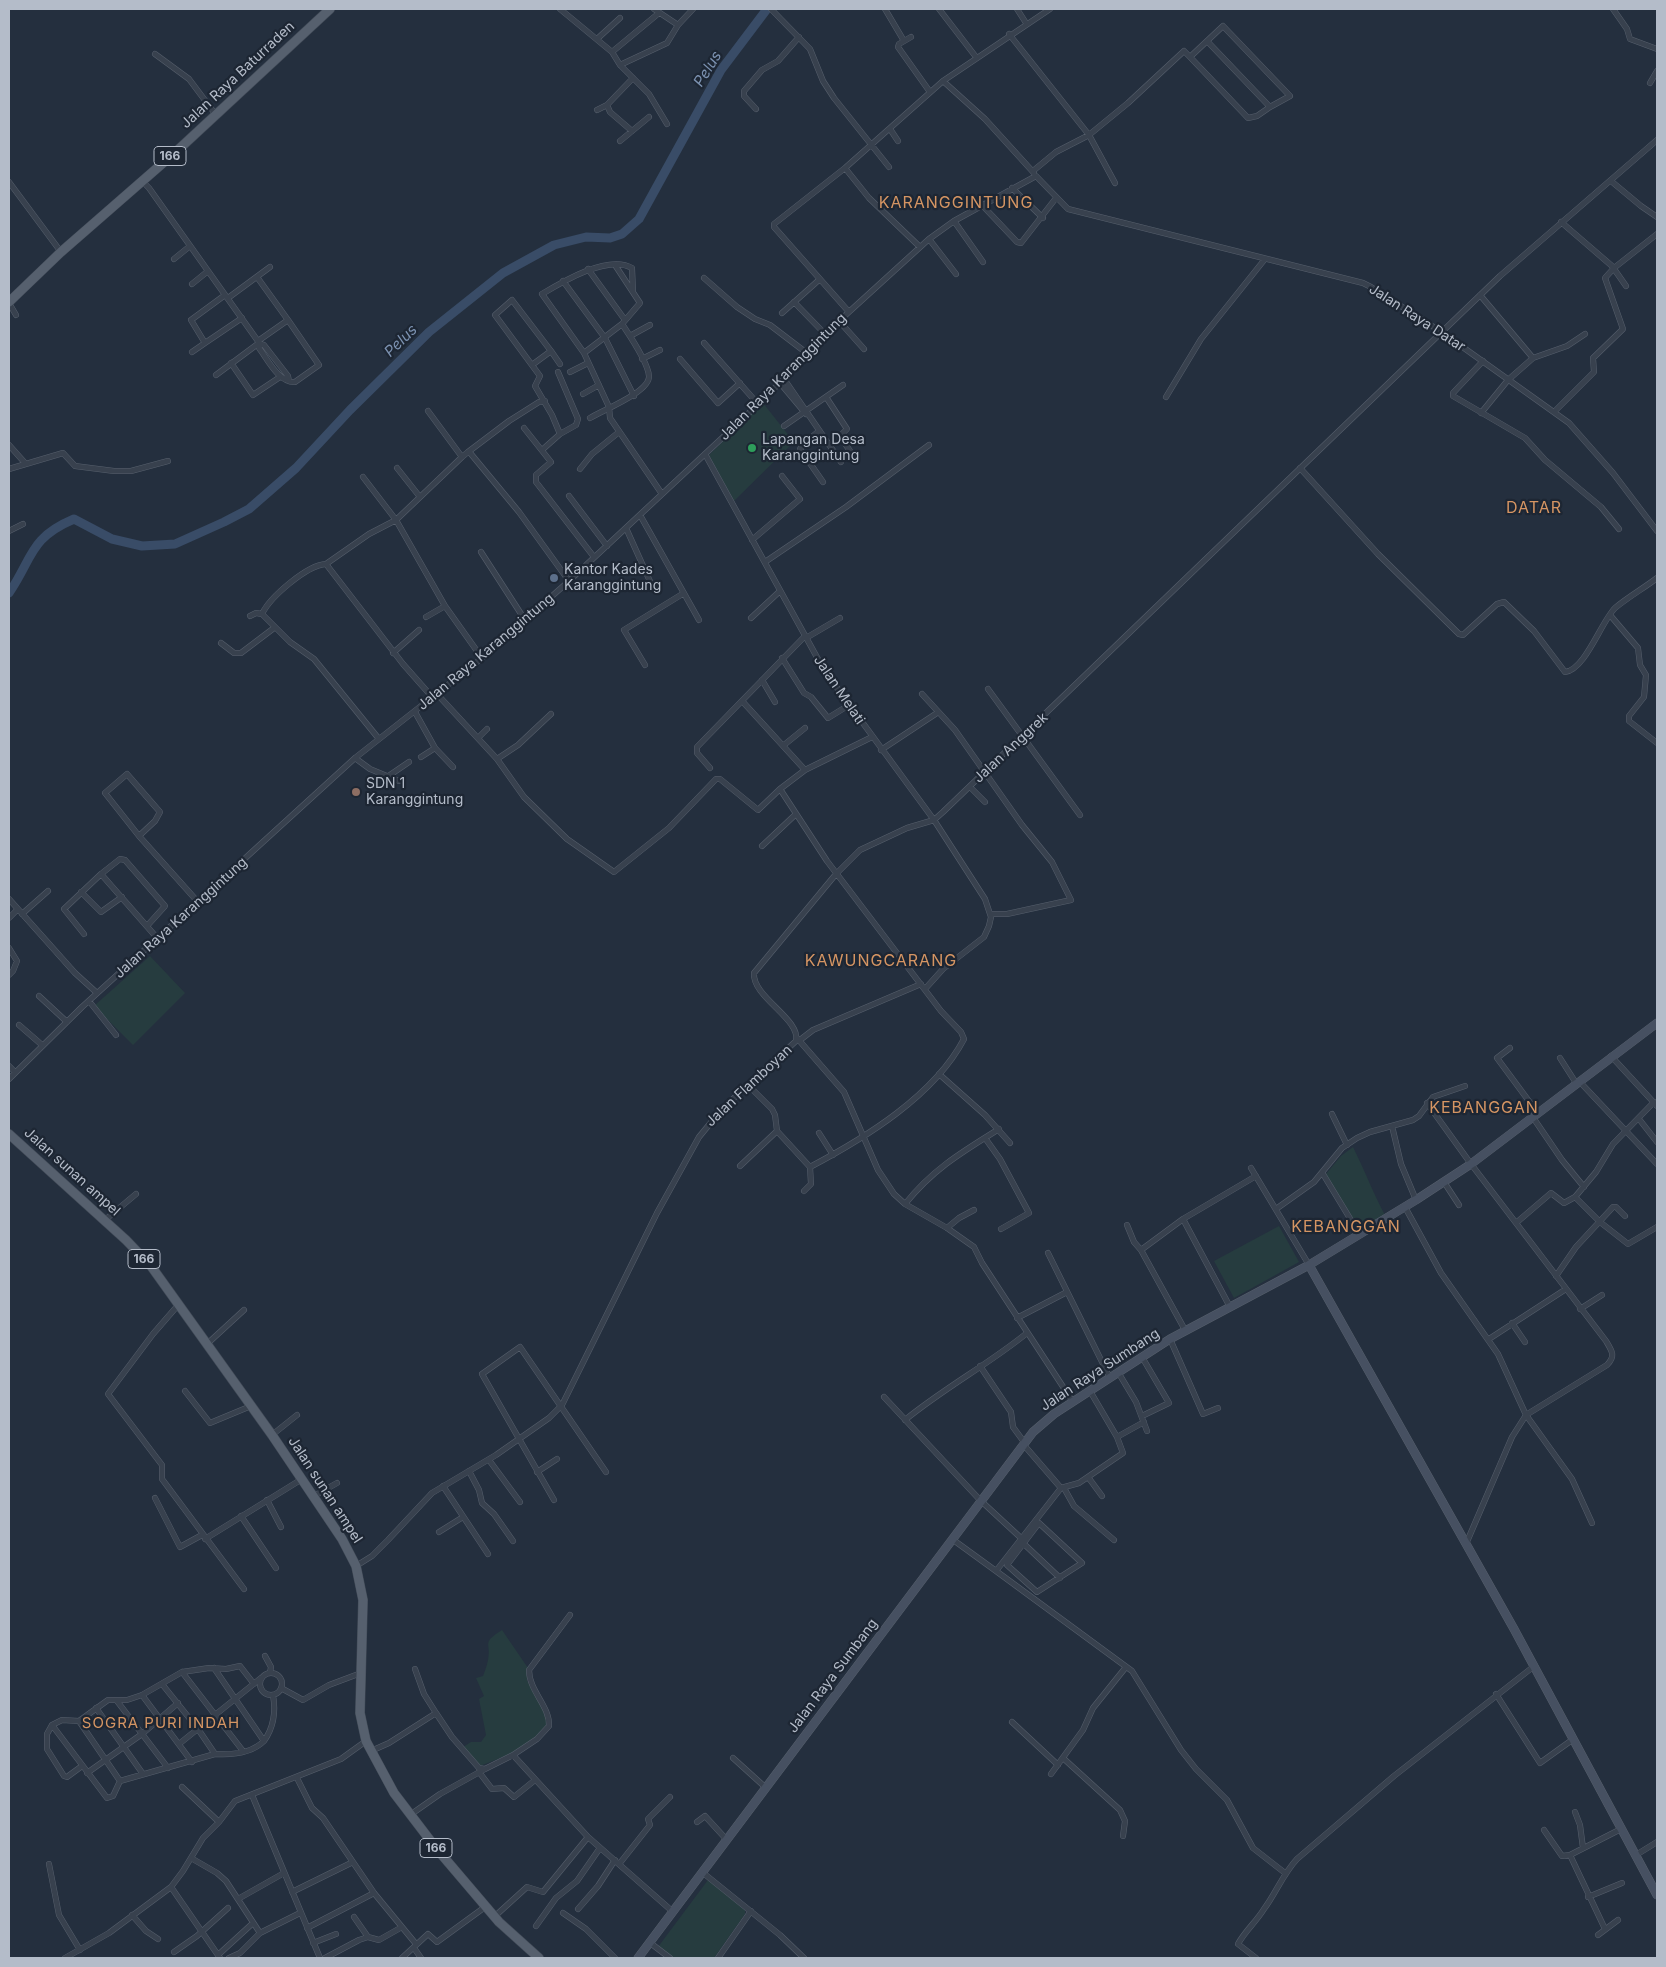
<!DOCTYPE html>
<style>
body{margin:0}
#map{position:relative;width:1666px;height:1967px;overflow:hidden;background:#242f3e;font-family:Inter,sans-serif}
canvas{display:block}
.frame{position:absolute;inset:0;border:10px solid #b4bcc9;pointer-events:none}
</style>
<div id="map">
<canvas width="1666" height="1967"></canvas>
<div class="frame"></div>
</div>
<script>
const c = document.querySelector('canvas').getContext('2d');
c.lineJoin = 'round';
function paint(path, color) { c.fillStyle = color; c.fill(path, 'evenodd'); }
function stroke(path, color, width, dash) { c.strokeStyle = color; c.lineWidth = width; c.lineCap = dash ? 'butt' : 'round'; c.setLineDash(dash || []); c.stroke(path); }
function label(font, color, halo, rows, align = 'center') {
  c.font = font + ' Inter,sans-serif'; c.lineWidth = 4.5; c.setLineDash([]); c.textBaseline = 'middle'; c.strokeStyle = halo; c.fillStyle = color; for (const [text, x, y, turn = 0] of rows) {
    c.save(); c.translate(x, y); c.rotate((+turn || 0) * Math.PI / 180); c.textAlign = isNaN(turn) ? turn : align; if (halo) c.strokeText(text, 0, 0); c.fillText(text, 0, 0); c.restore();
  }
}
const green = new Path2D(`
 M763,403L794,442L734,501L709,455Z
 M150,956L185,993L133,1045L94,1006Z
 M1353,1147C1365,1171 1373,1193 1386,1217L1359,1232L1326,1174L1341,1156Z
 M1279,1226L1299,1262L1234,1298L1214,1261Z
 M502,1630L528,1668L527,1680L548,1720L546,1731L513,1753L480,1766L463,1747L471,1742H481L486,1735L479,1699L484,1696L476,1678L483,1676C485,1671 487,1665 488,1660C492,1642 480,1644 502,1630Z
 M708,1880L745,1910V1914L714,1958H672L658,1947Z`);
const river = new Path2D(`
 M9,593C33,558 29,538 74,519L112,539L142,546L175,544L224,522L249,509L296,468L350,410L429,332L503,273L554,245L586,237L610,238L622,234L639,219L721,70L767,9`);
const street = new Path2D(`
 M560,9L612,52L620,65L649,94L667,124
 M654,9L678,25
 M771,9L810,49L823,81L834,98L889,167
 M885,9L904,41
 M939,9L976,57
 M1017,9L1026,23
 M1613,9L1627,29L1630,39L1657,49
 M1009,34L1089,135L1115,183
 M911,37L899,44L898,47L930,92
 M597,39L620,18
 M1207,41L1223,26L1290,96L1270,107
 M612,52L659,13
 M155,54L189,79L216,115
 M620,65L667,43L678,25L693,9
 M943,81L985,119L1034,173
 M1650,83L1657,71
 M607,105L610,112L632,131
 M756,109L744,96V91L762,70L778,61L799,37
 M597,110L607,105L633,78
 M890,129L898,141
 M620,141L649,117
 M845,168L869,198L920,247
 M1033,171L1056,152L1089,135L1128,103L1184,51L1190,57L1248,118L1257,116L1270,107L1207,41L1190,57
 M141,180L149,188L260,344L264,345L288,376L289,381
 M1611,181L1641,206L1657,217
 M9,182L61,252
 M1012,188L1043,218
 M982,205L1017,242L1021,243L1056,198
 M954,221L983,262
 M1561,222L1612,266L1626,286
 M929,239L956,274
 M174,259L190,246
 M588,269L625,320
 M257,277L288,320
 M704,278L737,307L755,319L770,325L808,354
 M563,281L605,338L634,396
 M192,284L208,271
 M633,291L632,268C608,254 562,282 542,294L584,353L609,407L610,418L662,494
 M225,295L191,320L205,343L242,318
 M1480,295L1533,358
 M228,298L270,267
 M794,302L826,335
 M9,303L16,315
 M849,312L774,227V224L845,168L943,81L1050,9
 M782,313L820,279
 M839,321L864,349
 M630,336L650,325
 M258,341L288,320L319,365L295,382C279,383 268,360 259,348L260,344
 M704,343L758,404
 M551,351L560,364
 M192,352L205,343
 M584,353L622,324L640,303L615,265
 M642,359L660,350
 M680,359L718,403L740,383
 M1483,361L1453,393V396L1525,438L1545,460L1601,507L1619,529
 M231,363L253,395L280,377
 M532,365L551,351L512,300L495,315L540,376L535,386L552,415L560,434L542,450
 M558,372L578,419L576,425L560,434
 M570,372L588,363
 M216,375L259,343
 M784,379L841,462
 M780,383L806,414
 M583,394L599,385
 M826,397L847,429L840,436L850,451
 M1166,397L1201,339L1265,259
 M428,411L462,457
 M1554,412L1594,372L1593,358L1623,329L1605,278L1614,268L1657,234
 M1481,413L1508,380L1533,358L1567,346L1585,334
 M590,418C603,410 650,392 649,376C648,362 630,336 622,324
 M784,426L843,385
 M524,428L551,462L536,475V482L594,557
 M819,431L802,445L800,449L823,482
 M9,445L25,463
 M468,452L509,421L539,402L545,401
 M705,454L824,670L934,820L985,899L991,917L989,926L984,937L943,969L925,989
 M397,468L420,497
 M1300,468L1378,554L1459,634L1463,635L1497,604L1504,602L1534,631L1565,672C1585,670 1601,622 1615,608C1628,597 1644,588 1657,578
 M9,469L63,453L75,466L114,471H131L168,461
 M580,469L592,454L619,432
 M363,477L396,520L369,534L326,564L403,664L433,698
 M569,496L607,546
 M640,515L699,620
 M626,528L653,588
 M9,531L23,524
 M752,540L800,499L782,476
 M481,552L525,620
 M765,562L846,507L929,445
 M262,614C270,597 307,565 326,564
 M1610,615L1638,648L1640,665L1646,675L1644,697L1629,716V721L1657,743
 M250,616L256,613L262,614L290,642L314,659L379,739
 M426,617L445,606
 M751,618L780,591
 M806,638L840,618
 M221,643L234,653H241L274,628
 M393,653L419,630
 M482,658L445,606L396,520L462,457L468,452L471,454L519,512L569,581
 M782,658L804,693L811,697L828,718L849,705
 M645,665L624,630L684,593
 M762,680L775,702
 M988,689L1080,815
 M437,694L497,759L524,797L567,839L614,872L669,828L716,779H720L758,810L780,789L805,770L872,737
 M922,694L955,730L1022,825L1052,862L1071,900L1007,914H991
 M743,702L805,770
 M415,712L435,748L453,767
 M478,738L487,729
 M784,745L805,728
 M881,750L937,713
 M421,757L435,748
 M355,758L370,769L399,781
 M497,759L518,745L551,714
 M710,768L697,753V747L805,636
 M387,777L409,762
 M970,787L985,802
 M139,836L105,793L127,774L160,812L155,821L139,836L198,902
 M762,846L796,814
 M101,874L120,859L125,860L165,906L147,926
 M81,892L101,912L122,897
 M9,899L75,973L97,993
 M22,914L48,891
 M9,918L18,909
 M84,934L64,909L101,874L158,939
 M9,948L17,961L13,971L9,975
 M39,996L67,1022
 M89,1001L116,1035
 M19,1025L42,1045
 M797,1038L844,1092L878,1170L894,1194L905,1204L947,1228L974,1247L982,1263L1073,1402
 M800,1040L813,1030L921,984
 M1510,1048L1497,1058L1537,1112
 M1611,1056L1657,1106
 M1560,1058L1576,1083
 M9,1066L15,1072
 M939,1074L985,1115L1010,1143
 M9,1079L82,1007L355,758L482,658L569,581L766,397L839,321L929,239L954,221L1036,176L1068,209L1363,283L1371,287L1443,333L1569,423L1613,473L1657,531
 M1579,1081L1657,1164
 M748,1085L772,1109L775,1115L777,1131L810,1167C865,1138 934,1096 964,1039L961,1032L941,1011L827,861L780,789
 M1427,1103L1471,1164L1606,1341C1612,1351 1616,1356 1607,1365L1526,1415L1512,1437L1466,1544
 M1332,1114L1347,1145
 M1532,1116L1562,1160L1584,1187
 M1639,1119L1657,1142
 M1392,1126L1401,1164L1416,1200
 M819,1133L833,1155
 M985,1138L1000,1159L1029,1213L1001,1229
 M740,1166L777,1131
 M1251,1168L1309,1265
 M1323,1174L1360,1235
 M1444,1182L1459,1205
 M804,1191L811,1184L810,1167
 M1575,1197L1600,1222L1628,1244L1657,1227
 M905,1204C933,1169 962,1152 999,1129
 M1405,1207L1441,1273L1498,1354L1526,1415L1572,1479L1592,1523
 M1276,1209L1314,1182L1342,1148L1357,1138L1370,1132L1413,1120L1419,1116L1433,1097L1465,1086
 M1183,1219L1230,1307
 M105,1220L136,1194
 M1516,1223L1551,1193L1564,1203L1575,1197L1596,1172L1613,1144L1654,1102
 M1127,1225L1134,1242L1141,1250L1185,1330
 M947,1228L959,1218L974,1210
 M1141,1250L1183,1219L1256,1176
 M1048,1253L1110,1378
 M1556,1276L1576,1247L1613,1207H1616L1625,1216
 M179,1304L153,1334L108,1394L162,1465V1479L244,1589
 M1580,1309L1602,1295
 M1017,1318L1067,1292
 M1512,1323L1525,1342
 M1170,1339L1203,1414L1218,1408
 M1489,1339L1566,1289
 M207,1344L244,1310
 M1142,1357L1169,1403L1142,1416
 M980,1366L1011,1412L1013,1427L1024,1442
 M1118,1372L1136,1402L1147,1431
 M185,1391L210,1423L251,1406
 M884,1397L980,1500L1021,1538
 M905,1420C944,1388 989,1364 1027,1333
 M272,1435L297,1415
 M1117,1437L1144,1422
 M1023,1444L1061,1488L1079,1483L1123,1453L1117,1437L1090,1391
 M489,1460L520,1502
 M469,1471L479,1490L482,1503L494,1514L513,1541
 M537,1472L557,1459
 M1088,1477L1102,1496
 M443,1486L488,1554
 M1064,1488L1074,1506L1114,1540
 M314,1496L337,1483
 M155,1498L180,1547L202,1535
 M267,1500L281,1527
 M554,1500L482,1374L520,1347L606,1472
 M241,1516L276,1568
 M1039,1523L1082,1563L1037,1592L1007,1565Z
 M439,1532L463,1517
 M205,1539L302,1479
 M952,1539L996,1571L1061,1488
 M1023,1543L1060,1578
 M356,1566L372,1556L388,1540L432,1493L496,1455L549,1418L562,1405L657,1213L699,1137L722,1109L796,1041C801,1019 752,997 754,973L836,874L860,850L907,828L934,820L943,812L1500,276L1657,140
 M996,1571L1132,1671L1181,1750L1196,1769L1227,1800L1253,1848L1285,1873
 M265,1656L271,1667L270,1673
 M415,1669L424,1694L436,1713
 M182,1672L243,1751
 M260 1684a11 11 0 1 1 22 0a11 11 0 1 1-22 0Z
 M162,1684L198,1729L215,1754C231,1755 252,1753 264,1741L214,1668
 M281,1688L303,1700L329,1685L361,1673
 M1496,1694L1540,1763L1572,1740
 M142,1695L192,1762
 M117,1701L168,1768
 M96,1708L143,1774
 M79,1721L120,1781L215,1754
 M1012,1722L1058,1765
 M52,1725L107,1798L113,1796L120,1781
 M264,1741C274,1727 276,1712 273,1695
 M179,1744L261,1678
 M371,1751L389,1743L436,1713L452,1737L479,1768L485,1769L513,1755L588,1837L672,1911
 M513,1755L537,1739L549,1726C550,1706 529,1691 529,1670L570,1615
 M733,1758L765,1787
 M1063,1758L1120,1810L1125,1821L1123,1836
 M82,1766L67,1777L64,1776L47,1749V1734L52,1725L62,1720L79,1721L108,1700H127L142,1695L182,1672L209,1668L226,1669L240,1666L254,1684
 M479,1772L492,1789L504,1788L514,1797L535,1780
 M87,1773L142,1734L178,1703
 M1051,1774L1083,1730L1093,1708L1126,1667
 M297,1778L312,1808L323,1818L374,1893L416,1944
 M182,1787L219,1822
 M252,1795L320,1958
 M1575,1812L1580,1825L1583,1848
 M410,1815L440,1794L485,1769
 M697,1822L705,1816L726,1839
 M1544,1830L1562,1856L1570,1855L1621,1829
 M1570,1855L1605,1929
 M1636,1855L1657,1842
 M191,1858L217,1873L226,1881L260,1933
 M620,1863L650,1825L648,1819L670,1797
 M49,1864L59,1915L80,1950
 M702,1872L780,1935L804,1958
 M171,1887L220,1958
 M292,1892L353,1862
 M1588,1897L1622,1883
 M238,1899L284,1873
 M578,1909L598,1886L615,1860
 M563,1913L586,1929L615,1958
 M132,1915L146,1931L158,1939
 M354,1917L368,1937
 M494,1917L527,1887L543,1892L588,1837
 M536,1926L556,1898L577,1881L600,1848
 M307,1928L374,1893
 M1598,1935L1618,1920
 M649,1942L670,1958
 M313,1943L336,1934
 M414,1948L421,1958
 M174,1952L197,1936L228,1908
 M218,1955L253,1923
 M65,1958L109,1933L171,1887L183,1871L203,1838L219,1822L235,1801L341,1759L366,1741
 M229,1958L240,1953L260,1933L300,1913
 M325,1958L359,1940L368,1937L379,1940L402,1927
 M402,1958L428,1934L437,1942L485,1907
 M718,1958L751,1911
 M1256,1958L1238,1944C1245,1931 1256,1922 1264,1909C1276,1893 1283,1874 1297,1859L1394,1776L1533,1667`);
const secondary = new Path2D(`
 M1309,1265L1514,1629L1657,1895
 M638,1958L1033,1432L1054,1414L1170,1339L1309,1265L1416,1200L1471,1164L1657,1023`);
const primary = new Path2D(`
 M9,302L61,252L179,149L330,9
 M9,1134L126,1240L151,1266L272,1435L342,1539L356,1566L363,1600L360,1713L366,1741L394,1793L436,1848L499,1922L539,1958`);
const markers = [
 [752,448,5,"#2e9e5b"],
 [554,578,5,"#5c6f8a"],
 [356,792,5,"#8d6e63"]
];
const shields = [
 [170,156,32],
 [144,1259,32],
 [436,1848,32]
];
const shieldNames = [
 ["166",170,156],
 ["166",144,1259],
 ["166",436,1848]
];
const streetNames = [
 ["Jalan Raya Baturraden",238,75,-43],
 ["Jalan Raya Datar",1417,318,33],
 ["Jalan Raya Karanggintung",783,377,-45],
 ["Jalan Raya Karanggintung",486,652,-40],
 ["Jalan Melati",839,690,56],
 ["Jalan Anggrek",1011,748,-43],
 ["Jalan Raya Karanggintung",181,918,-42],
 ["Jalan Flamboyan",749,1086,-43],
 ["Jalan sunan ampel",72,1172,42],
 ["Jalan Raya Sumbang",1100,1370,-33],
 ["Jalan sunan ampel",325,1490,57],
 ["Jalan Raya Sumbang",833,1676,-53]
];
const poiNames = [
 ["Lapangan Desa",762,440],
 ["Karanggintung",762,456],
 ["Kantor Kades",564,570],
 ["Karanggintung",564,586],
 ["SDN 1",366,784],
 ["Karanggintung",366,800]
];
const waterNames = [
 ["Pelus",708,69,-58],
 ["Pelus",401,341,-44]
];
const neighbourhoodNames = [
 ["SOGRA PURI INDAH",161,1723]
];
const quarterNames = [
 ["KARANGGINTUNG",956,203],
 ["DATAR",1534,508],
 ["KAWUNGCARANG",881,961],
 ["KEBANGGAN",1484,1108],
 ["KEBANGGAN",1346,1227]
];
paint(green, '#263c3f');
stroke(river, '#394c67', 9);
stroke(street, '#565f6c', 6);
stroke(secondary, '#565f6c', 9);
stroke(primary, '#414a57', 10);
stroke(street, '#38414e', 5);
stroke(secondary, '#465061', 8);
stroke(primary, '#56606e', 9);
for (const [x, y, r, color] of markers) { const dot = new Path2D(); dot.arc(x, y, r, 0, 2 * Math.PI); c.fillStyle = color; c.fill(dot); stroke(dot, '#1d2633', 2); }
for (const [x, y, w] of shields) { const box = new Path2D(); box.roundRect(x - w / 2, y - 9.5, w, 19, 4); c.fillStyle = '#1d2633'; c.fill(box); stroke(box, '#b4bcc9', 1); }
label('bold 12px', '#b4bcc9', null, shieldNames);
label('14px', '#b4bcc9', '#1d2633', streetNames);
label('14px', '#b4bcc9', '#1d2633', poiNames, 'left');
label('italic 15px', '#7c92b1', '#1d2633', waterNames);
c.letterSpacing = '1px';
label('15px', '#d59563', '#1d2633', neighbourhoodNames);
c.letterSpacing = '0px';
c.letterSpacing = '1px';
label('16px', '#d59563', '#1d2633', quarterNames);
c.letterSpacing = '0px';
</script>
